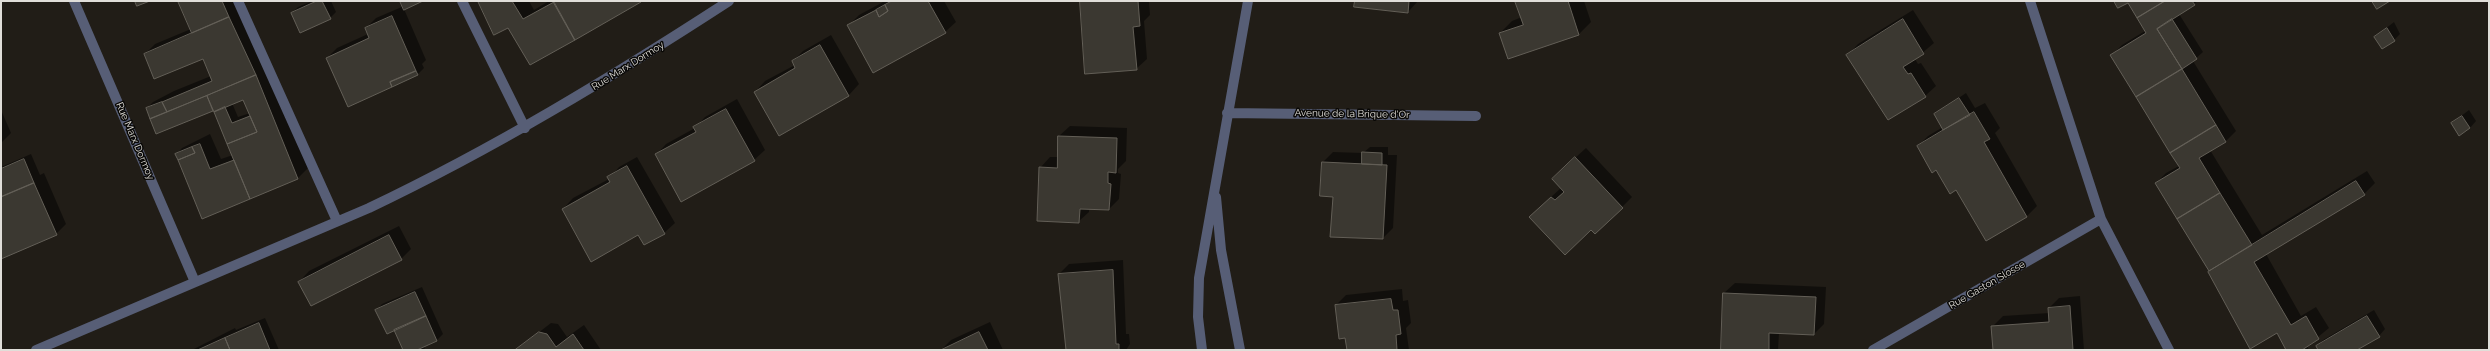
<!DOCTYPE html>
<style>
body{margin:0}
#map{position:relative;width:2490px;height:351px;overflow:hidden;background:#211d17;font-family:Raleway,sans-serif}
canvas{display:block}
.frame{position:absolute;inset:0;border:2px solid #e0ded9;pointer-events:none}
</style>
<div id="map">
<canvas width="2490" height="351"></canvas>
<div class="frame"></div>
</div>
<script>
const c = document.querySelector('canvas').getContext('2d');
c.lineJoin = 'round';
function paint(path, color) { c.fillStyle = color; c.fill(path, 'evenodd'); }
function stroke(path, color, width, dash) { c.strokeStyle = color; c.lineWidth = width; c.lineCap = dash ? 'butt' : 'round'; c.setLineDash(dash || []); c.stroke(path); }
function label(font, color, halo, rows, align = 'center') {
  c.font = font + ' Raleway,sans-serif'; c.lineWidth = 3; c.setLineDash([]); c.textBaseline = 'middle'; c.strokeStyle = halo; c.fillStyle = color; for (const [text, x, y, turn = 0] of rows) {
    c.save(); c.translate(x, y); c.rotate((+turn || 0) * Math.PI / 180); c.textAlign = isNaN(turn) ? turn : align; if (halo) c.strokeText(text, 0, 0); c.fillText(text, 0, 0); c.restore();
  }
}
const shadow = new Path2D(`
 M179,1H237L308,168L298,178L203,218L176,155L182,148L210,134L221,159L233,155L214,110L157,133L147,108L153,102L174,91L211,76L203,58L145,54L155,44L191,29ZM244,98L250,113L238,117L232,103Z
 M312,1H331L336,12L330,18L292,13L298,7Z
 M402,1H421L404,9L426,60L422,64L424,68L418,74L348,106L327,58L337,48L368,34L366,28L376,18L404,6Z
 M479,1H529L534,10L549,1H639L509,27Z
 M885,1H944L956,22L945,32L849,25L859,15Z
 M1081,1H1149L1150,15L1144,21L1147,59L1136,69Z
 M1356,1H1418L1408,12Z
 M1516,1H1584L1591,22L1579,34L1508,58L1500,33L1512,21L1522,17Z
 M2115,1H2198L2179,14L2203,52L2193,61L2236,131L2226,141L2210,150L2262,235L2367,171L2375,183L2364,194L2266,254L2301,316L2316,307L2329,328L2307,346L2309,350H2287L2277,332L2221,297L2209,270L2156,183L2166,173L2179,166L2111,56L2122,45L2145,31L2128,2Z
 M1913,10L1934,43L1915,59L1918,64L1921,63L1936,86L1925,96L1888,119L1848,55L1858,44Z
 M2394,22L2400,34L2394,40L2375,37Z
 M831,35L859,84L849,95L780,135L755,92L765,81L795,65L793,61L803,51Z
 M1966,93L1975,108L1985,103L2000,128L1995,133L2037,206L2027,216L1986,239L1957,189L1936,169L1918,146L1928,136L1943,127L1935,114Z
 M737,99L765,150L754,160L656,155L666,144L695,128L705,117Z
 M1,110L11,133L1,143Z
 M2469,110L2476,121L2470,128L2452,123Z
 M1070,126L1127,128L1126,161L1118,169V173L1121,174L1119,199L1109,209L1089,208V212L1078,222L1040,168L1050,157H1058L1059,136Z
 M1370,147H1388V155H1397L1393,228L1383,238L1334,196L1323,162L1333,152L1363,153Z
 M1586,148L1632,197L1622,207L1591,229L1541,206L1561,188L1563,169Z
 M31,154L40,175L44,173L66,224L56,234L1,256V167Z
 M637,157L675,223L664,233L639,234L563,209L573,198L609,179L619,167Z
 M399,226L411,249L401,259L299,282L309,271Z
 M1123,260L1126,334H1129L1130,344L1126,350H1067L1059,274L1069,264Z
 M1735,283L1826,287L1824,324L1814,334L1779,333L1778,350H1722L1724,293Z
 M422,287L443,334L437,340L424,346L425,350H405L395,329L376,311L382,304Z
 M1402,289L1403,301L1408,300L1411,323L1406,328L1409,350H1348L1346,337L1336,305L1346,295Z
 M2080,296L2084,350H1994L1992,327L2003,316L2049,313V308L2059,298Z
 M2374,310L2385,329L2379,336L2355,350H2319L2317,346L2323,340Z
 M265,318L279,350H192L235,328L236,330Z
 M990,322L1003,350H941L951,340Z
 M551,323L558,324L567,337L584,325L601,350H516Z`);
const building = new Path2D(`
 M135,1H150L137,6Z
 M178,1H222L229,17L192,33Z
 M317,1H322L331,19L300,33L291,13Z
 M400,1H423L404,10Z
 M478,1H512L523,19L554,2L575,40L530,65L508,28L494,35Z
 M553,1H640L641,2L575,40Z
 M892,1H928L946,33L873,73L847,25L876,10L879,17L888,11L885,5Z
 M1080,1H1138L1140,26L1133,27L1137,70L1085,74Z
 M1355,1H1409L1408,13L1354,7Z
 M1515,1H1568L1579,35L1508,59L1499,33L1523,25Z
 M2114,1H2165L2137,18L2128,3L2118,8Z
 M2165,1H2192L2195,5L2157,29L2182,69L2136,97L2110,55L2146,33L2137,18Z
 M2372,1H2390L2377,9Z
 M885,5L888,11L879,17L876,10Z
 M392,16L416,71L390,82L392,87L348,107L326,58L369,38L365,28Z
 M229,17L256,75L167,112L162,102L212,81L203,59L154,79L144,54Z
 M1903,19L1924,54L1903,67L1908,74L1911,73L1926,97L1888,120L1846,55Z
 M2172,19L2197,59L2182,69L2157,29Z
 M2387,28L2395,41L2382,49L2374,37Z
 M820,45L849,96L779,136L754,92L795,68L792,61Z
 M2182,69L2216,125L2170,153L2136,97Z
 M416,71L418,75L392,87L390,82Z
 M256,75L298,179L250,199L227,144L257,132L243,100L214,112L207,96Z
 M207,96L213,111L156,134L150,119Z
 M1959,98L1970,115L1943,130L1934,114Z
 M162,102L167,112L150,119L146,108Z
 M225,107L232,123L250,116L257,132L227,144L214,112Z
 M726,109L755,161L681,202L655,154L696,132L693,127Z
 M1974,112L1990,139L1984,142L2027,217L1986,241L1956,190L1950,194L1936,170L1932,173L1917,146Z
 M2462,116L2470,128L2459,136L2451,123Z
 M2216,125L2226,142L2199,158L2220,193L2177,219L2155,183L2180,168L2170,153Z
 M1058,136L1117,138L1116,173L1108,172V183L1111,184L1109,210L1080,209L1079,223L1037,221L1039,167L1057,168Z
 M200,144L210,169L234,160L250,199L202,219L178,160L195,153L192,147Z
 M192,147L195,153L178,160L175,154Z
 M1362,152L1382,153V165L1362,164Z
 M1575,157L1623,208L1595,234L1591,230L1565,255L1529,217L1551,197L1555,200L1564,192L1552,179Z
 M24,159L34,183L1,197V169Z
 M1322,162L1387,165L1383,239L1330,237L1333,197L1320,196Z
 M627,166L665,234L644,245L638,235L591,262L562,209L610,182L607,177Z
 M2356,181L2365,195L2254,262L2291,325L2306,316L2319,339L2302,350H2286L2277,333L2250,349L2208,272Z
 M34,183L57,235L1,259V197Z
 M2220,193L2252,245L2209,271L2177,219Z
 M389,235L402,260L311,306L298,282Z
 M1113,270L1116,344H1119V350H1066L1058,274Z
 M415,292L426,316L387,334L375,310Z
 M1723,293L1816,297L1814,335L1769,333V350H1721Z
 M1391,299L1393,310H1398L1401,334L1396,335L1397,350H1347L1345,338L1339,339L1335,305Z
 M2070,306L2073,350H1993L1991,326L2049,322L2048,308Z
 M426,316L437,341L417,350H403L394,330Z
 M2367,316L2380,337L2357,350H2318L2316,346Z
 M259,323L270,350H230L225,338Z
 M539,332L547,334L556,347L573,334L584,350H515Z
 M979,332L988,350H941Z
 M225,338L230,350H198Z`);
const minor = new Path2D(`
 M74,1L195,282
 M238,1L337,221
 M462,1L525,128
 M2030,1L2101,219L2169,350
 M1227,113L1476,116
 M1216,197L1221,250L1240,350
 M36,350L369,208C495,148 612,77 729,1
 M1202,350L1198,317L1199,278L1248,1
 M1873,350L2101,219`);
const streetNames = [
 ["Rue Marx Dormoy",628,66,-32],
 ["Avenue de la Brique d'Or",1352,114,1],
 ["Rue Marx Dormoy",135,141,67],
 ["Rue Gaston Slosse",1987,285,-30]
];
paint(shadow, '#0007');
paint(building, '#3b3831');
stroke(building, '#635f57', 1);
stroke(minor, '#575e76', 10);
label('10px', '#e0ded9', '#090806', streetNames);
</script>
